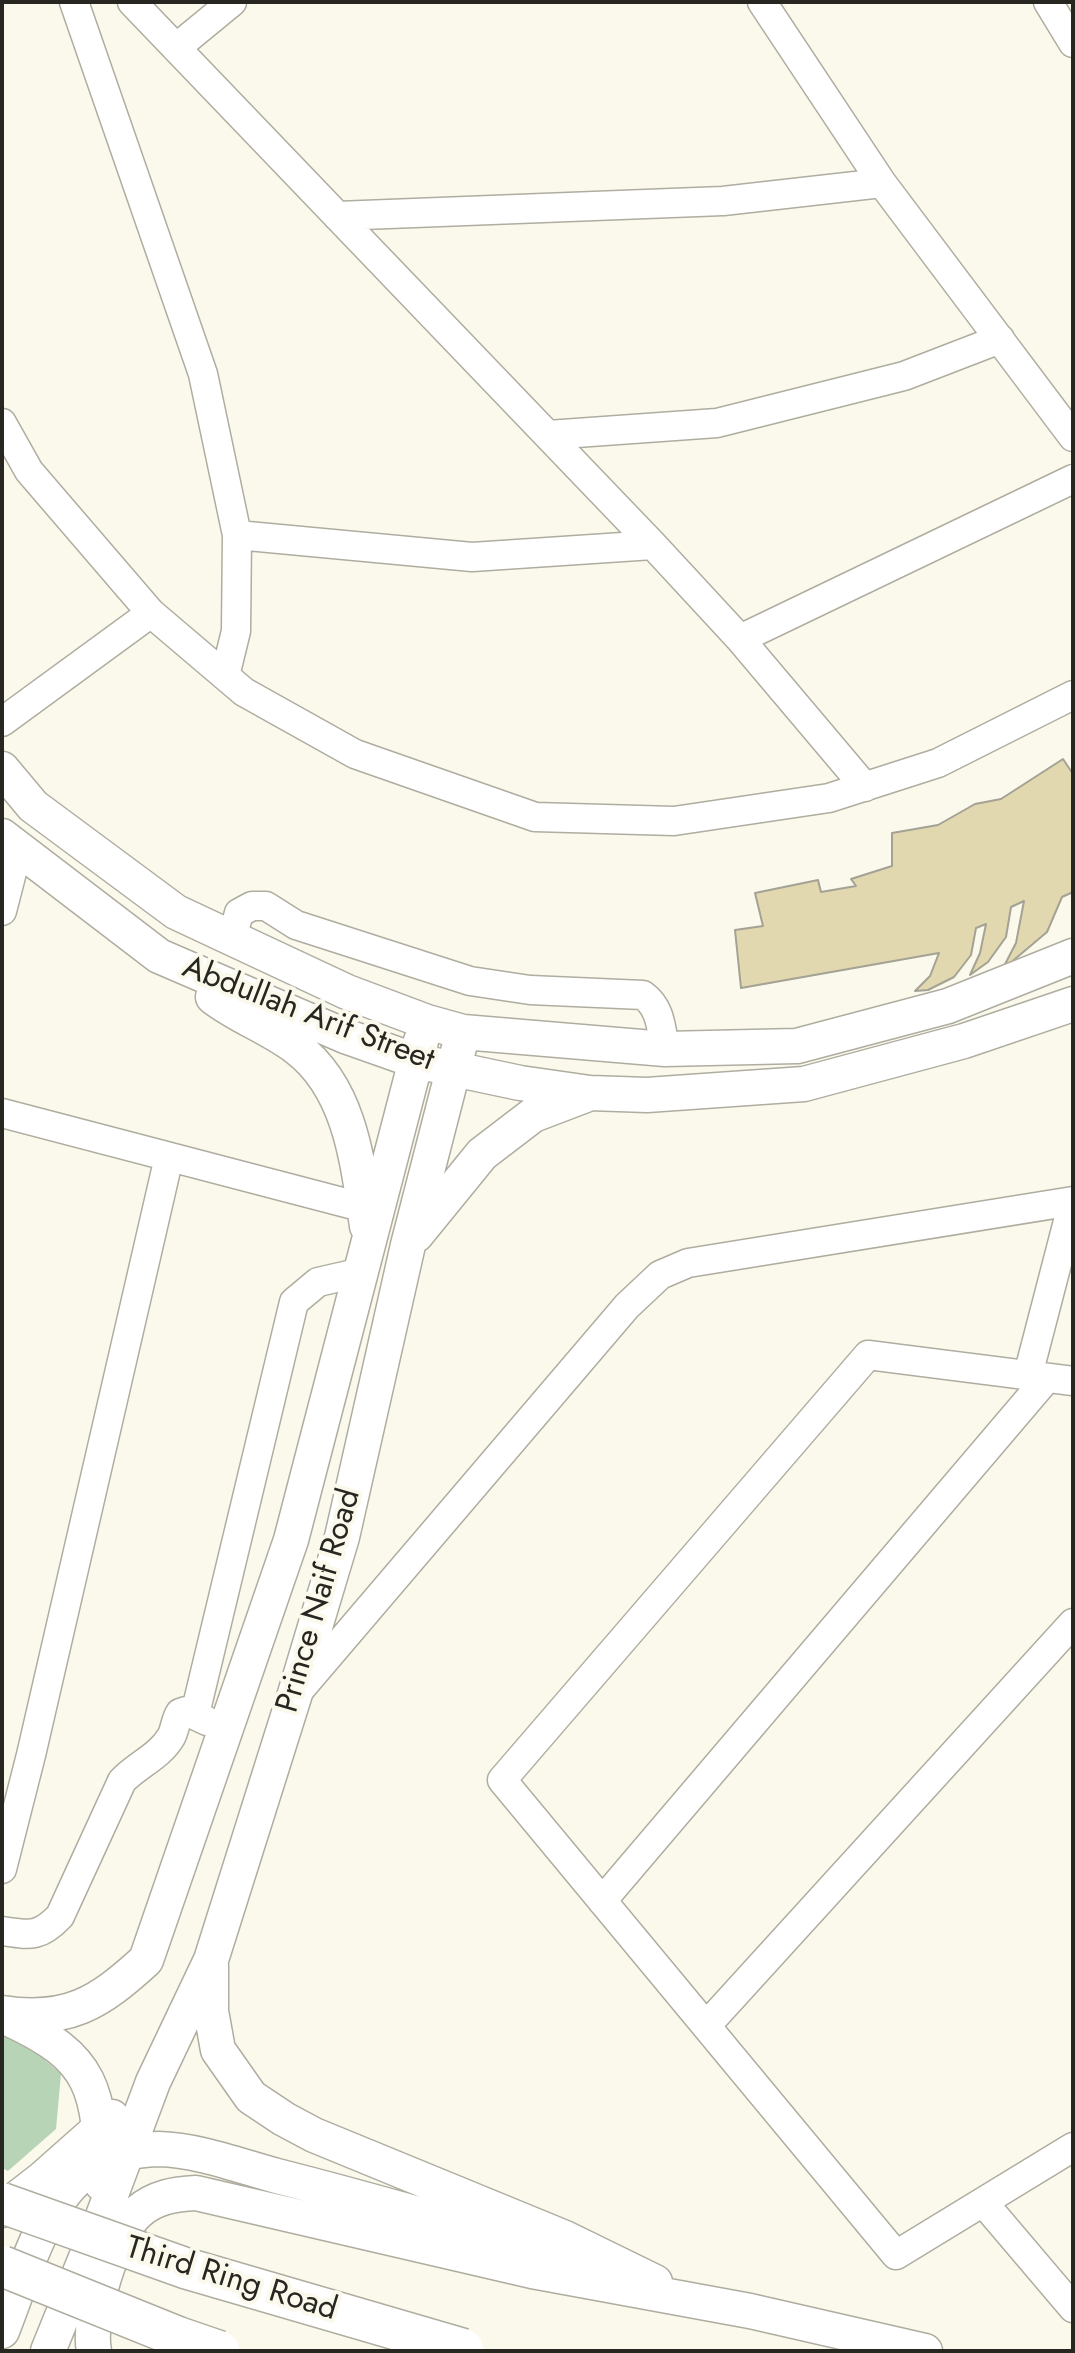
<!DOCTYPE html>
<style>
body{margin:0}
#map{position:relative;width:1075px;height:2353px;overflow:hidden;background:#fbf9ec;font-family:Jost,sans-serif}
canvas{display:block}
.frame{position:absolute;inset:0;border:4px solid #272621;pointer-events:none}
</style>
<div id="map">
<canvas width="1075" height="2353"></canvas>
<div class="frame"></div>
</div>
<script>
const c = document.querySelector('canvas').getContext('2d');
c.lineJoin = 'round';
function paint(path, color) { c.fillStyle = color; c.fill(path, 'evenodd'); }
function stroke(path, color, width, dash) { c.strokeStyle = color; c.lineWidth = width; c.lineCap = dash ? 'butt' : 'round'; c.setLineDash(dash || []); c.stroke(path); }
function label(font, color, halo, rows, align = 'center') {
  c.font = font + ' Jost,sans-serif'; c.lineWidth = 8; c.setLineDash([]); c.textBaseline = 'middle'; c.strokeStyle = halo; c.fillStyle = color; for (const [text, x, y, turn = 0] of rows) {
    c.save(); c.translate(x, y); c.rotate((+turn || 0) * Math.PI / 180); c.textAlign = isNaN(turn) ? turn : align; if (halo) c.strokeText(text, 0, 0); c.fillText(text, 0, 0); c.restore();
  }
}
const green = new Path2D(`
 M2,2033L23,2041L61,2074L56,2129L8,2171L2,2168Z`);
const building = new Path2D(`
 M1063,759L1073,774V892L1062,897L1047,932L1002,970L1016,943L1024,901L1011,907L1006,937L988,962L970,975L980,953L986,924L976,928L971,955L954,977L928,990L915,991L930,976L939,953L741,988L735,930L763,926L755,893L818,880L821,892L856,886L851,879L892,866V833L938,825L975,804L1001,799Z`);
const minor = new Path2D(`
 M74,2L203,374L237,535L236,631L225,676
 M132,2L653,545
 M762,2L882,183L1073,437
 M1048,2L1073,43
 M176,48L232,2
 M337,216L723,201L882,183
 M2,423L29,471L151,613L244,692L355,754L535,817L674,821L829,798L938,763L1073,695
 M548,435L717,423L904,376L1000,339
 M237,535L472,557L653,545L740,639L865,787
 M740,639L1073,479
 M2,722L151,613
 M2,911L18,849
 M232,938L239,913L252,906H266L296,925L470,981L530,990L643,995C661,1008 661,1028 665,1049
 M2,1113L365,1208
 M1028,1375L1073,1202
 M1073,1381L868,1355L502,1780L896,2255L1073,2147
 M297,1693L627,1306L660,1275L688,1263L1073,1201
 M195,1714L294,1302L318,1282L362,1272
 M2,1869L31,1755L169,1157
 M602,1901L1047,1378
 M2,1931C30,1935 39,1938 60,1916L122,1781C137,1765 159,1757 171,1737C175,1730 175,1721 180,1713L186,1711L207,1721
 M706,2026L1073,1623
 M983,2202L1073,2308`);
const major = new Path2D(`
 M2,769L33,806L176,912L347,992L427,1022L463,1032L665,1049L797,1046L948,1006L1073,956
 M2,836L159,956L345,1036L416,1061L520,1083L590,1093L647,1095L804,1084L964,1041L1073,1004
 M213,997C239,1017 271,1028 297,1048C351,1089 358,1164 367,1226
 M416,1235L482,1154L533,1115L588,1094
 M211,1966V2011L218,2050L251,2097L284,2119L314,2135L565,2238L655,2282
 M2,2013C68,2023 99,2003 146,1960L291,1540L421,1041
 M5,2017C97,2058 99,2090 102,2184
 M2,2210L42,2179L112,2117
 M2,2331C20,2286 43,2205 81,2176C103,2159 131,2149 159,2149C198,2150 240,2166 277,2176C375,2201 472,2229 569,2258
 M48,2351L103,2216L153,2082L211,1960L294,1697L342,1537L408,1245L463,1032
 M94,2351C87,2318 113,2234 138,2212C155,2197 175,2194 196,2193L532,2271L750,2311L925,2351`);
const highwayBridge = new Path2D(`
 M2,2203L185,2268L463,2349
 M2,2266L178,2337L219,2351`);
const streetNames = [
 ["Abdullah Arif Street",308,1015,21],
 ["Prince Naif Road",320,1601,-74],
 ["Third Ring Road",231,2280,17]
];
paint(green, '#b8d4b7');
paint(building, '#e1d8af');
stroke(building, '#a4a195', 2);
stroke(minor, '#afada0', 31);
stroke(major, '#afada0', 37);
stroke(minor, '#fff', 28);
stroke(major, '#fff', 34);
stroke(highwayBridge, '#afada0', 43, []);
stroke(highwayBridge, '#fff', 40);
label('32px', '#272621', '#fbf9ec', streetNames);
</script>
